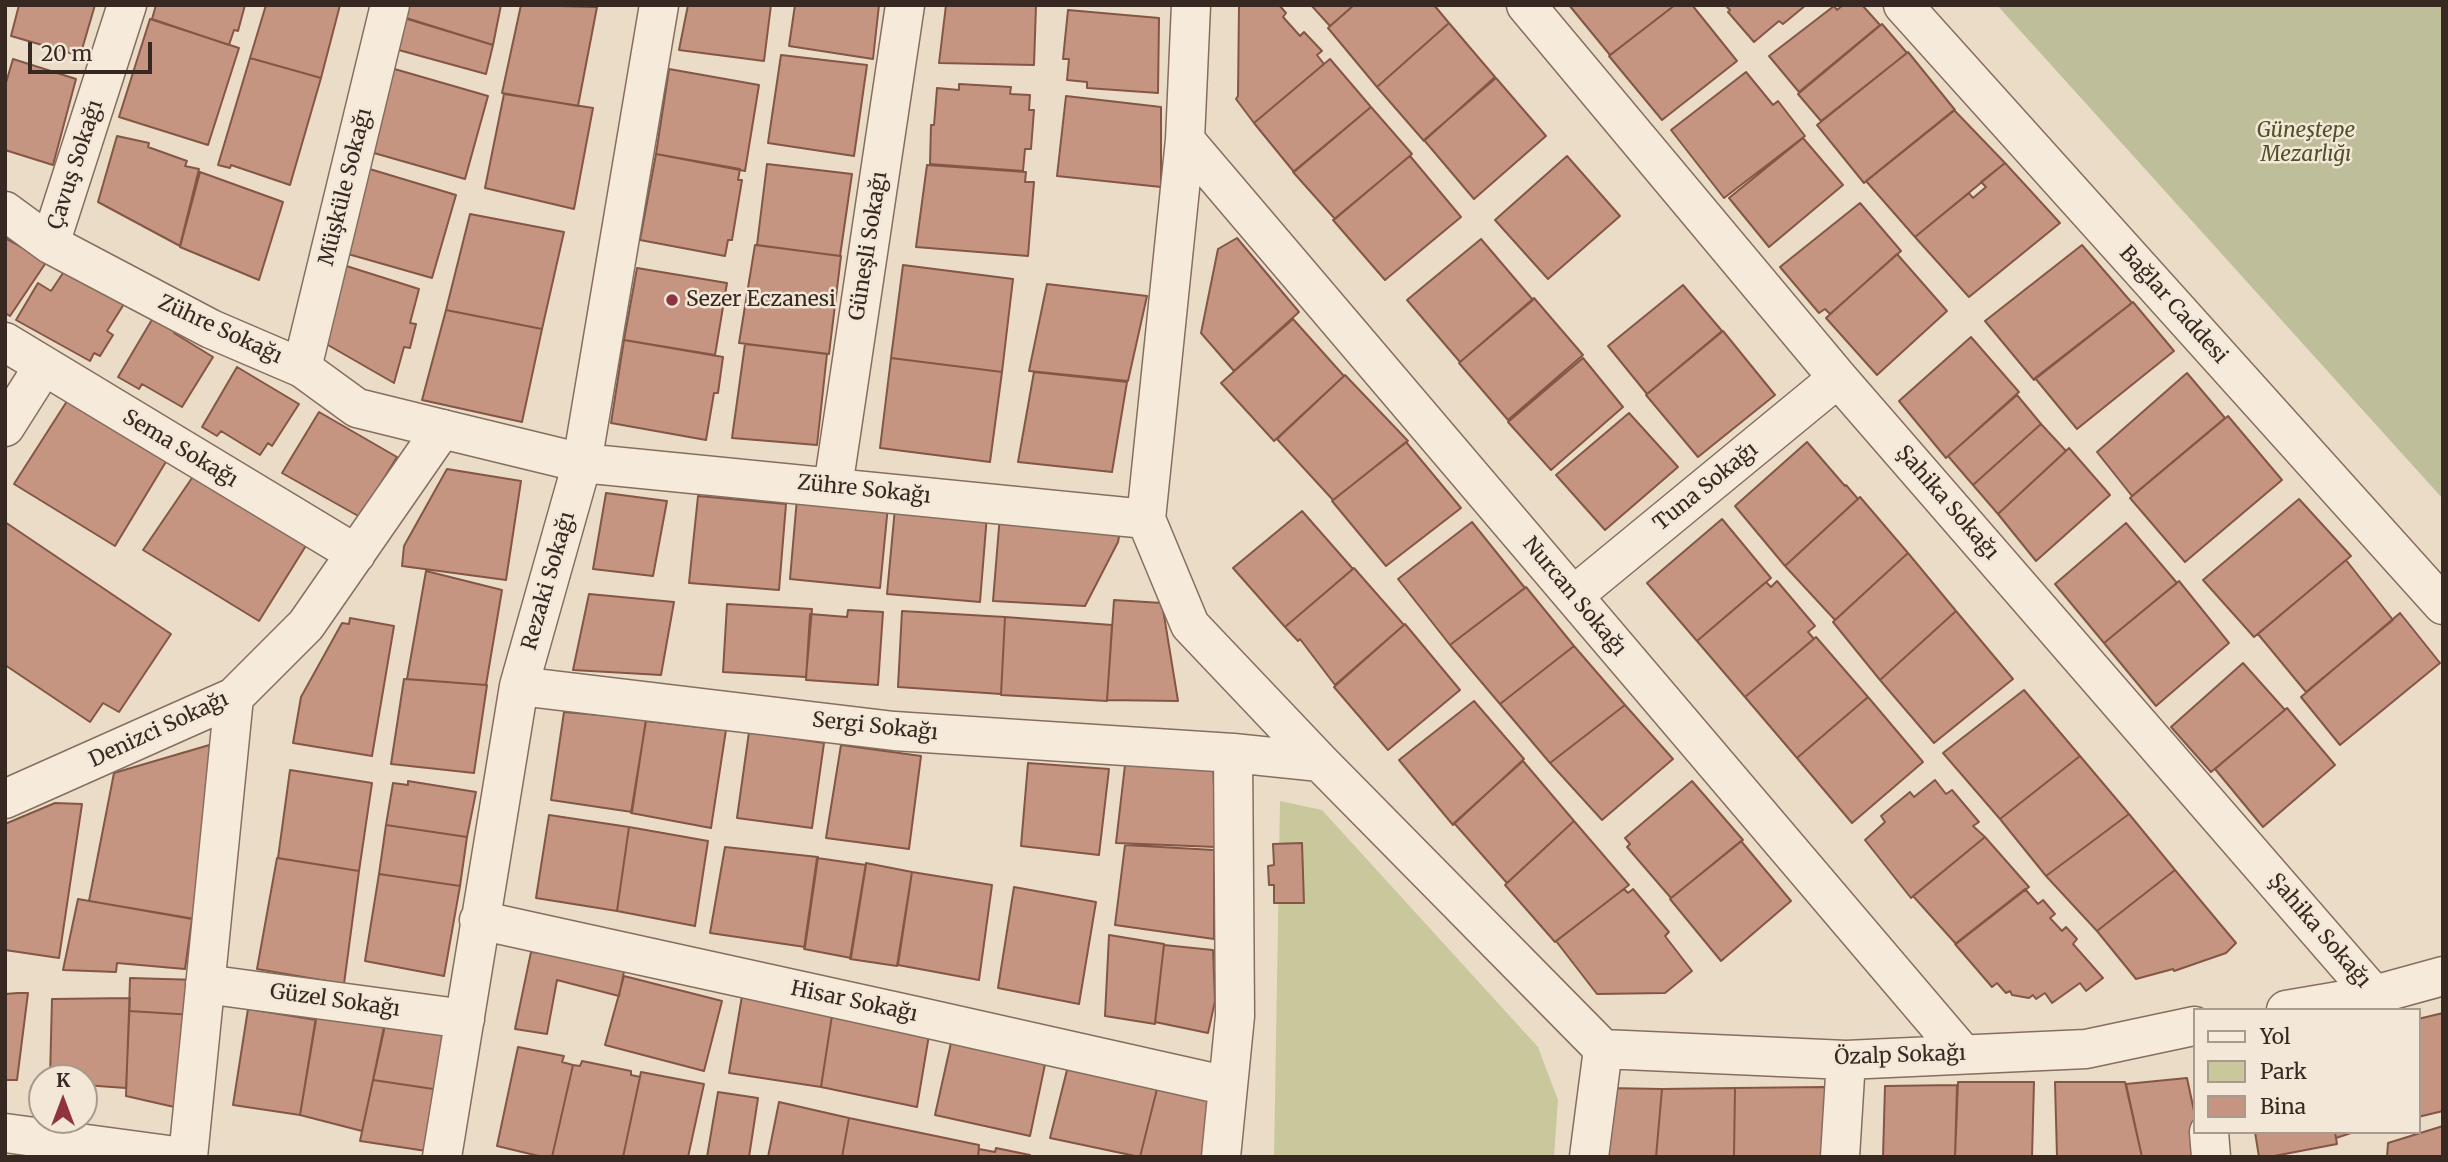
<!DOCTYPE html>
<meta charset="utf-8">
<style>
body{margin:0}
#map{position:relative;width:2448px;height:1162px;overflow:hidden;background:#ebdcc8;font-family:Merriweather,serif}
canvas{display:block}
.frame{position:absolute;inset:0;border:7px solid #372921;pointer-events:none}
.legend{position:absolute;left:2193px;top:1008px;width:228px;height:126px;box-sizing:border-box;background:#f3e7d7;border:2px solid #a89b8e;margin:0;padding:9px 12px;list-style:none;font-size:21px;color:#372921}
.legend li{display:flex;align-items:center;gap:14px;height:35px}
.legend b{width:35px;border:2px solid #a89b8e}
.north{position:absolute;left:28px;top:1064px;width:70px;height:70px;box-sizing:border-box;background:#f3e7d7;border:2px solid #a89b8e;border-radius:50%;rotate:0deg;font-size:19px;font-weight:700;line-height:28px;text-align:center;color:#372921}
.north::after{content:'';display:block;margin:auto;width:24px;height:32px;background:#903340;clip-path:polygon(50% 0,100% 100%,50% 72%,0 100%)}
.scale{position:absolute;left:28px;top:42px;width:124px;height:32px;box-sizing:border-box;border:4px solid #372921;border-top:0;padding-left:9px;font-size:21px;line-height:24px;white-space:nowrap;color:#372921;-webkit-text-stroke:5px #f3e7d7;paint-order:stroke}
</style>
<div id="map">
<canvas width="2448" height="1162"></canvas>
<div class="frame"></div>
<ul class="legend">
<li><b style="height:9px;background:#f6eadb"></b>Yol</li>
<li><b style="height:19px;background:#c9c89d"></b>Park</li>
<li><b style="height:19px;background:#c69581"></b>Bina</li>
</ul>
<div class="north">K</div>
<div class="scale">20 m</div>
</div>
<script>
const c = document.querySelector('canvas').getContext('2d');
c.lineJoin = 'round';
function paint(path, color) { c.fillStyle = color; c.fill(path, 'evenodd'); }
function stroke(path, color, width, dash) { c.strokeStyle = color; c.lineWidth = width; c.lineCap = dash ? 'butt' : 'round'; c.setLineDash(dash || []); c.stroke(path); }
function label(font, color, halo, rows, align = 'center') {
  c.font = font + ' Merriweather,serif'; c.lineWidth = 5; c.setLineDash([]); c.textBaseline = 'middle'; c.strokeStyle = halo; c.fillStyle = color; for (const [text, x, y, turn = 0] of rows) {
    c.save(); c.translate(x, y); c.rotate((+turn || 0) * Math.PI / 180); c.textAlign = isNaN(turn) ? turn : align; if (halo) c.strokeText(text, 0, 0); c.fillText(text, 0, 0); c.restore();
  }
}
const green = new Path2D(`
 M1280,801L1322,810L1538,1047L1558,1100L1554,1157H1274Z`);
const cemetery = new Path2D(`
 M1997,5H2443V499Z`);
const building = new Path2D(`
 M19,5H95L80,56L11,36Z
 M156,5H245L238,31L234,30L229,45L152,19Z
 M266,5H340L321,78L250,58Z
 M406,5H501L493,45L403,17Z
 M521,5L597,7L578,106L502,93Z
 M688,5H771L764,61L679,50Z
 M795,5H879L873,59L789,46Z
 M946,5H1036L1034,65L939,63Z
 M1239,5H1279L1286,13L1283,17L1300,36L1304,32L1322,51L1317,55L1324,64L1254,123L1236,99L1238,96Z
 M1311,5H1354L1330,26Z
 M1354,5H1434L1449,23L1377,87L1328,28Z
 M1569,5H1675L1610,55Z
 M1675,5H1692L1737,61L1662,120L1609,56Z
 M1725,5H1806L1783,24L1779,21L1754,42L1728,12L1730,10Z
 M1843,5H1862L1880,25L1799,92L1769,56L1834,6L1837,10Z
 M1068,10L1159,18L1158,93L1087,88V82L1067,80L1069,59H1063Z
 M404,18L493,45L486,74L395,49Z
 M150,19L239,48L208,145L119,117Z
 M1449,23L1495,77L1424,141L1377,87Z
 M1882,24L1907,53L1821,121L1798,94Z
 M1908,52L1955,110L1864,183L1817,125Z
 M781,55L867,65L854,156L768,143Z
 M250,58L321,78L290,185L231,165L230,168L218,165Z
 M13,59L76,79L53,165L5,150V86Z
 M1330,59L1371,107L1294,172L1254,123Z
 M391,68L488,96L465,179L367,151Z
 M669,69L759,85L745,171L656,154Z
 M1746,72L1773,105L1778,101L1805,136L1724,198L1671,130Z
 M1496,78L1546,136L1474,199L1424,140Z
 M959,84L1011,87L1010,94L1030,95L1029,110H1034L1031,149H1025L1023,171L930,164L931,125H934L937,88L959,90Z
 M504,94L593,108L574,209L485,188Z
 M1066,96L1161,107V187L1057,176Z
 M1371,107L1412,154L1335,219L1293,172Z
 M1954,110L2005,163L1915,237L1866,181Z
 M117,136L149,143L148,147L187,161L185,166L199,169L180,246L98,202Z
 M1803,138L1843,185L1769,247L1729,198Z
 M656,154L740,169L738,180H742L732,240H728L725,256L640,240Z
 M1410,156L1461,217L1385,280L1333,220Z
 M1567,156L1620,216L1548,279L1495,220Z
 M2005,163L2060,223L1969,297L1915,237L1969,193L1973,198L1986,187L1981,182Z
 M767,164L852,174L840,256L757,245Z
 M927,165L1026,172L1025,182H1034L1028,256L916,247Z
 M363,167L456,195L432,278L348,254Z
 M200,172L283,202L259,280L180,247Z
 M1860,203L1901,251L1830,314L1825,309L1819,313L1780,267Z
 M470,214L564,232L542,329L446,310Z
 M5,238L47,261L10,316L5,313Z
 M1237,238L1299,312L1234,371L1201,333L1218,249Z
 M1481,239L1533,300L1460,362L1407,300Z
 M755,245L841,256L829,354L739,343Z
 M2082,245L2132,303L2034,380L1985,321Z
 M1897,254L1947,311L1877,375L1826,318Z
 M337,263L419,289L410,323L416,324L410,348L404,347L394,383L314,337Z
 M903,265L1013,279L1002,372L891,358Z
 M67,267L124,304L107,331L113,335L100,356L94,353L90,361L16,320L38,283L51,291Z
 M637,268L727,283L715,355L624,340Z
 M1047,284L1147,296L1128,381L1029,371Z
 M1683,285L1722,331L1647,394L1608,346Z
 M1534,298L1583,355L1508,420L1459,363Z
 M2133,302L2174,351L2077,429L2035,378Z
 M446,310L542,329L522,422L422,400Z
 M153,318L175,330L174,333L213,357L182,407L142,384L139,389L118,377Z
 M1293,319L1344,376L1274,441L1221,383Z
 M1723,331L1775,395L1698,457L1646,395Z
 M1971,337L2019,392L1946,458L1899,401Z
 M624,340L723,357L718,393H714L706,440L611,423Z
 M745,344L827,354L817,445L732,438Z
 M891,358L1002,372L990,462L880,448Z
 M1583,358L1623,407L1551,470L1508,422Z
 M237,367L299,404L272,446L268,443L260,455L221,431L217,436L202,427Z
 M1034,372L1127,382L1112,472L1018,462Z
 M2187,373L2225,418L2132,496L2097,452Z
 M1345,375L1408,441L1333,500L1277,439Z
 M2017,395L2041,424L1973,485L1948,456Z
 M69,398L167,460L115,546L14,484Z
 M319,412L397,457L360,517L282,473Z
 M1629,413L1678,467L1605,530L1556,475Z
 M2228,416L2282,480L2185,562L2130,498Z
 M2041,424L2066,451L1998,514L1973,485Z
 M1406,442L1461,508L1386,566L1332,501Z
 M1807,442L1845,486L1846,485L1858,499L1785,566L1735,506Z
 M2069,448L2110,495L2036,561L1998,514Z
 M447,469L521,481L506,580L402,566L404,546Z
 M194,475L307,544L259,621L143,550Z
 M606,493L667,501L653,576L593,569Z
 M698,496L786,504L779,590L689,583Z
 M1860,497L1908,553L1835,620L1785,566Z
 M797,498L888,506L880,588L790,579Z
 M2299,499L2351,556L2254,637L2203,580Z
 M895,508L987,515L980,602L887,594Z
 M1302,511L1353,569L1285,627L1233,568Z
 M1000,515L1121,526L1118,542L1085,606L993,601Z
 M1722,519L1771,578L1697,641L1647,583Z
 M5,522L171,634L119,712L103,703L90,722L5,665Z
 M1472,522L1525,588L1450,645L1398,579Z
 M2126,523L2177,583L2104,643L2055,584Z
 M1908,553L1956,611L1880,680L1833,622Z
 M2346,560L2393,620L2306,692L2258,634Z
 M1354,568L1404,625L1335,685L1300,639L1298,641L1285,627Z
 M426,571L502,590L486,685L407,679Z
 M1777,581L1815,626L1808,632L1814,639L1745,697L1697,641L1766,582L1771,587Z
 M2179,581L2229,643L2156,706L2104,643Z
 M1526,587L1574,646L1500,704L1450,645Z
 M589,594L674,602L661,675L573,670Z
 M1114,600L1162,603L1178,701L1107,700Z
 M727,604L812,609L806,677L723,672Z
 M848,610L883,612L878,685L806,680L810,614L847,617Z
 M902,611L1005,617L1001,694L898,687Z
 M1956,611L2013,679L1934,743L1880,680Z
 M2400,613L2440,663L2340,745L2301,697Z
 M1005,617L1112,625L1107,701L1001,695Z
 M350,618L394,626L372,756L293,743L301,697L342,623L349,624Z
 M1405,624L1460,690L1388,750L1334,687Z
 M1816,637L1868,697L1797,758L1745,697Z
 M1574,646L1625,705L1550,763L1500,704Z
 M2243,663L2285,710L2211,772L2171,727Z
 M404,679L487,685L474,773L391,764Z
 M2024,690L2080,756L2000,819L1943,753Z
 M1868,697L1923,762L1852,823L1797,758Z
 M1474,701L1524,759L1453,825L1399,760Z
 M1625,705L1673,759L1602,820L1550,763Z
 M2287,708L2335,765L2263,827L2215,769Z
 M564,712L646,719L632,812L551,800Z
 M646,721L726,730L711,828L631,813Z
 M749,732L824,743L812,828L737,818Z
 M223,741L195,919L89,901L114,773Z
 M841,745L921,756L909,849L826,838Z
 M1213,756L1216,847L1116,843L1125,765Z
 M2080,756L2129,814L2046,876L2000,819Z
 M1523,761L1574,821L1507,883L1454,823Z
 M1028,763L1109,769L1099,855L1021,846Z
 M290,770L372,783L359,871L278,858Z
 M1935,780L1946,794L1952,790L1979,822L1973,826L1985,837L1911,898L1865,840L1885,822L1881,816L1910,792L1914,797Z
 M408,781L476,792L467,837L386,825L393,783L408,785Z
 M1692,781L1743,840L1671,898L1627,847L1630,844L1625,838Z
 M55,803L82,804L59,958L5,950V824Z
 M2129,814L2175,870L2097,931L2046,876Z
 M549,815L629,827L617,911L536,898Z
 M1574,821L1629,885L1555,942L1505,885Z
 M386,825L467,837L460,886L379,874Z
 M629,827L708,841L695,926L617,911Z
 M1985,837L2029,887L1956,944L1913,896Z
 M1741,841L1791,901L1721,961L1670,899Z
 M1302,843L1304,903H1274V885H1269L1268,866L1274,865L1273,844Z
 M1125,845L1214,850V939L1115,925Z
 M725,847L818,857L805,947L710,933Z
 M277,858L359,871L344,984L257,969Z
 M817,858L866,865L851,958L804,949Z
 M866,863L912,872L897,966L850,959Z
 M2175,870L2236,943L2226,953L2174,971L2173,969L2136,979L2097,931Z
 M912,872L992,885L979,980L898,965Z
 M379,874L460,886L444,976L365,961Z
 M1014,887L1096,902L1079,1004L998,988Z
 M1624,889L1628,893L1633,889L1669,932L1665,936L1692,971L1665,993L1597,994L1556,941Z
 M2025,889L2038,904L2043,900L2055,914L2050,918L2062,931L2066,927L2077,939L2073,944L2103,978L2086,991L2080,983L2052,1003L2045,993L2036,999L2033,995L2029,998L2012,995L2010,991L2006,993L1997,983L1992,987L1955,944Z
 M78,899L192,919L185,969L117,963L116,972L63,970Z
 M1109,935L1164,944L1155,1024L1105,1016Z
 M1164,945L1213,950L1215,1001L1208,1033L1155,1022Z
 M531,952L546,953L625,967L619,996L557,980L547,1034L515,1029Z
 M624,976L722,1001L704,1071L605,1045Z
 M130,978L199,980L194,1015L129,1011Z
 M18,993H28L17,1080H5V994Z
 M742,996L833,1009L821,1087L729,1073Z
 M130,998L126,1088L84,1085V1078H50L52,999Z
 M248,1009L316,1020L300,1115L233,1105Z
 M833,1009L930,1029L917,1107L821,1087Z
 M129,1011L194,1015L183,1109L126,1096Z
 M2443,1013V1111L2418,1117V1019Z
 M316,1017L386,1021L362,1131L300,1115Z
 M385,1022L449,1032L440,1090L373,1080Z
 M953,1034L1047,1055L1030,1136L935,1115Z
 M518,1047L564,1056L562,1062L573,1065L552,1157H543L497,1146Z
 M1070,1058L1159,1081L1140,1157L1050,1138Z
 M582,1061L631,1071V1075L640,1077L623,1157H552L573,1065L580,1066Z
 M641,1072L704,1084L688,1157H623Z
 M2187,1078L2194,1111V1132L2204,1157H2142L2126,1084Z
 M373,1080L440,1090L433,1152L360,1141Z
 M1159,1081L1217,1097L1202,1157H1140Z
 M1958,1082H2034L2032,1157H1955Z
 M2055,1082H2125L2142,1157H2057Z
 M1957,1085L1955,1157H1883L1885,1086Z
 M1825,1087L1826,1157H1734L1735,1088Z
 M1607,1088L1662,1089L1656,1157H1601Z
 M1735,1088L1734,1157H1656L1662,1089Z
 M718,1092L758,1098L749,1157H707Z
 M779,1102L849,1118L842,1157H768Z
 M849,1118L979,1145L978,1157H842Z
 M2443,1126V1157H2387L2388,1143Z
 M2255,1132H2335L2337,1144L2269,1157H2259Z
 M2335,1132H2354L2336,1138Z
 M996,1148L1030,1155V1157H978L979,1149L995,1152Z`);
const minor = new Path2D(`
 M1191,5L1185,140L1146,519L1190,625L1320,762L1603,1049
 M1526,5L1838,378L2374,995
 M1185,140L1963,1054
 M5,211L50,244L211,329L302,368L357,408L442,429L306,625L234,697L5,799
 M50,244L127,5
 M5,342L356,554
 M302,368L390,5
 M5,427L43,367
 M582,463L1146,519
 M833,487L905,5
 M1573,596L1838,378
 M519,686L894,731L1233,753
 M479,920L916,1016L1228,1086
 M205,984L465,1019
 M2286,1010L2374,995L2443,976
 M1603,1049L1846,1060L2086,1049L2194,1026
 M2209,1132L2211,1157
 M5,1133L183,1157
 M188,1157L234,697
 M442,1157L519,686L582,463L659,5
 M1221,1157L1235,1016L1233,753L1320,762
 M1589,1157L1603,1049
 M1840,1157L1846,1060`);
const tertiary = new Path2D(`
 M1903,5L2443,605
 M442,429L582,463`);
const markers = [
 [672,300,7,"#903340"]
];
const parkNames = [
 ["Güneştepe",2306,131],
 ["Mezarlığı",2306,155]
];
const streetNames = [
 ["Çavuş Sokağı",76,165,-72],
 ["Müşküle Sokağı",346,187,-76],
 ["Güneşli Sokağı",869,246,-81],
 ["Bağlar Caddesi",2173,305,48],
 ["Zühre Sokağı",220,330,25],
 ["Sema Sokağı",180,449,31],
 ["Tuna Sokağı",1706,487,-39],
 ["Zühre Sokağı",864,490,6],
 ["Şahika Sokağı",1947,503,49],
 ["Rezaki Sokağı",549,581,-74],
 ["Nurcan Sokağı",1574,597,50],
 ["Sergi Sokağı",875,727,6],
 ["Denizci Sokağı",159,730,-25],
 ["Şahika Sokağı",2319,931,49],
 ["Güzel Sokağı",335,1001,8],
 ["Hisar Sokağı",854,1002,12],
 ["Özalp Sokağı",1900,1056,-2]
];
const poiNames = [
 ["Sezer Eczanesi",686,300]
];
paint(green, '#c9c89d');
paint(cemetery, '#bebe9b');
paint(building, '#c69581');
stroke(building, '#835646', 2);
stroke(minor, '#866e5e', 41);
stroke(tertiary, '#866e5e', 41);
stroke(minor, '#f6eadb', 38);
stroke(tertiary, '#f6eadb', 38);
for (const [x, y, r, color] of markers) { const dot = new Path2D(); dot.arc(x, y, r, 0, 2 * Math.PI); c.fillStyle = color; c.fill(dot); stroke(dot, '#f3e7d7', 2.5); }
label('italic 21px', '#4d5229', '#f3e7d7', parkNames);
label('21px', '#372921', '#f3e7d7', streetNames);
label('21px', '#372921', '#f3e7d7', poiNames, 'left');
</script>
